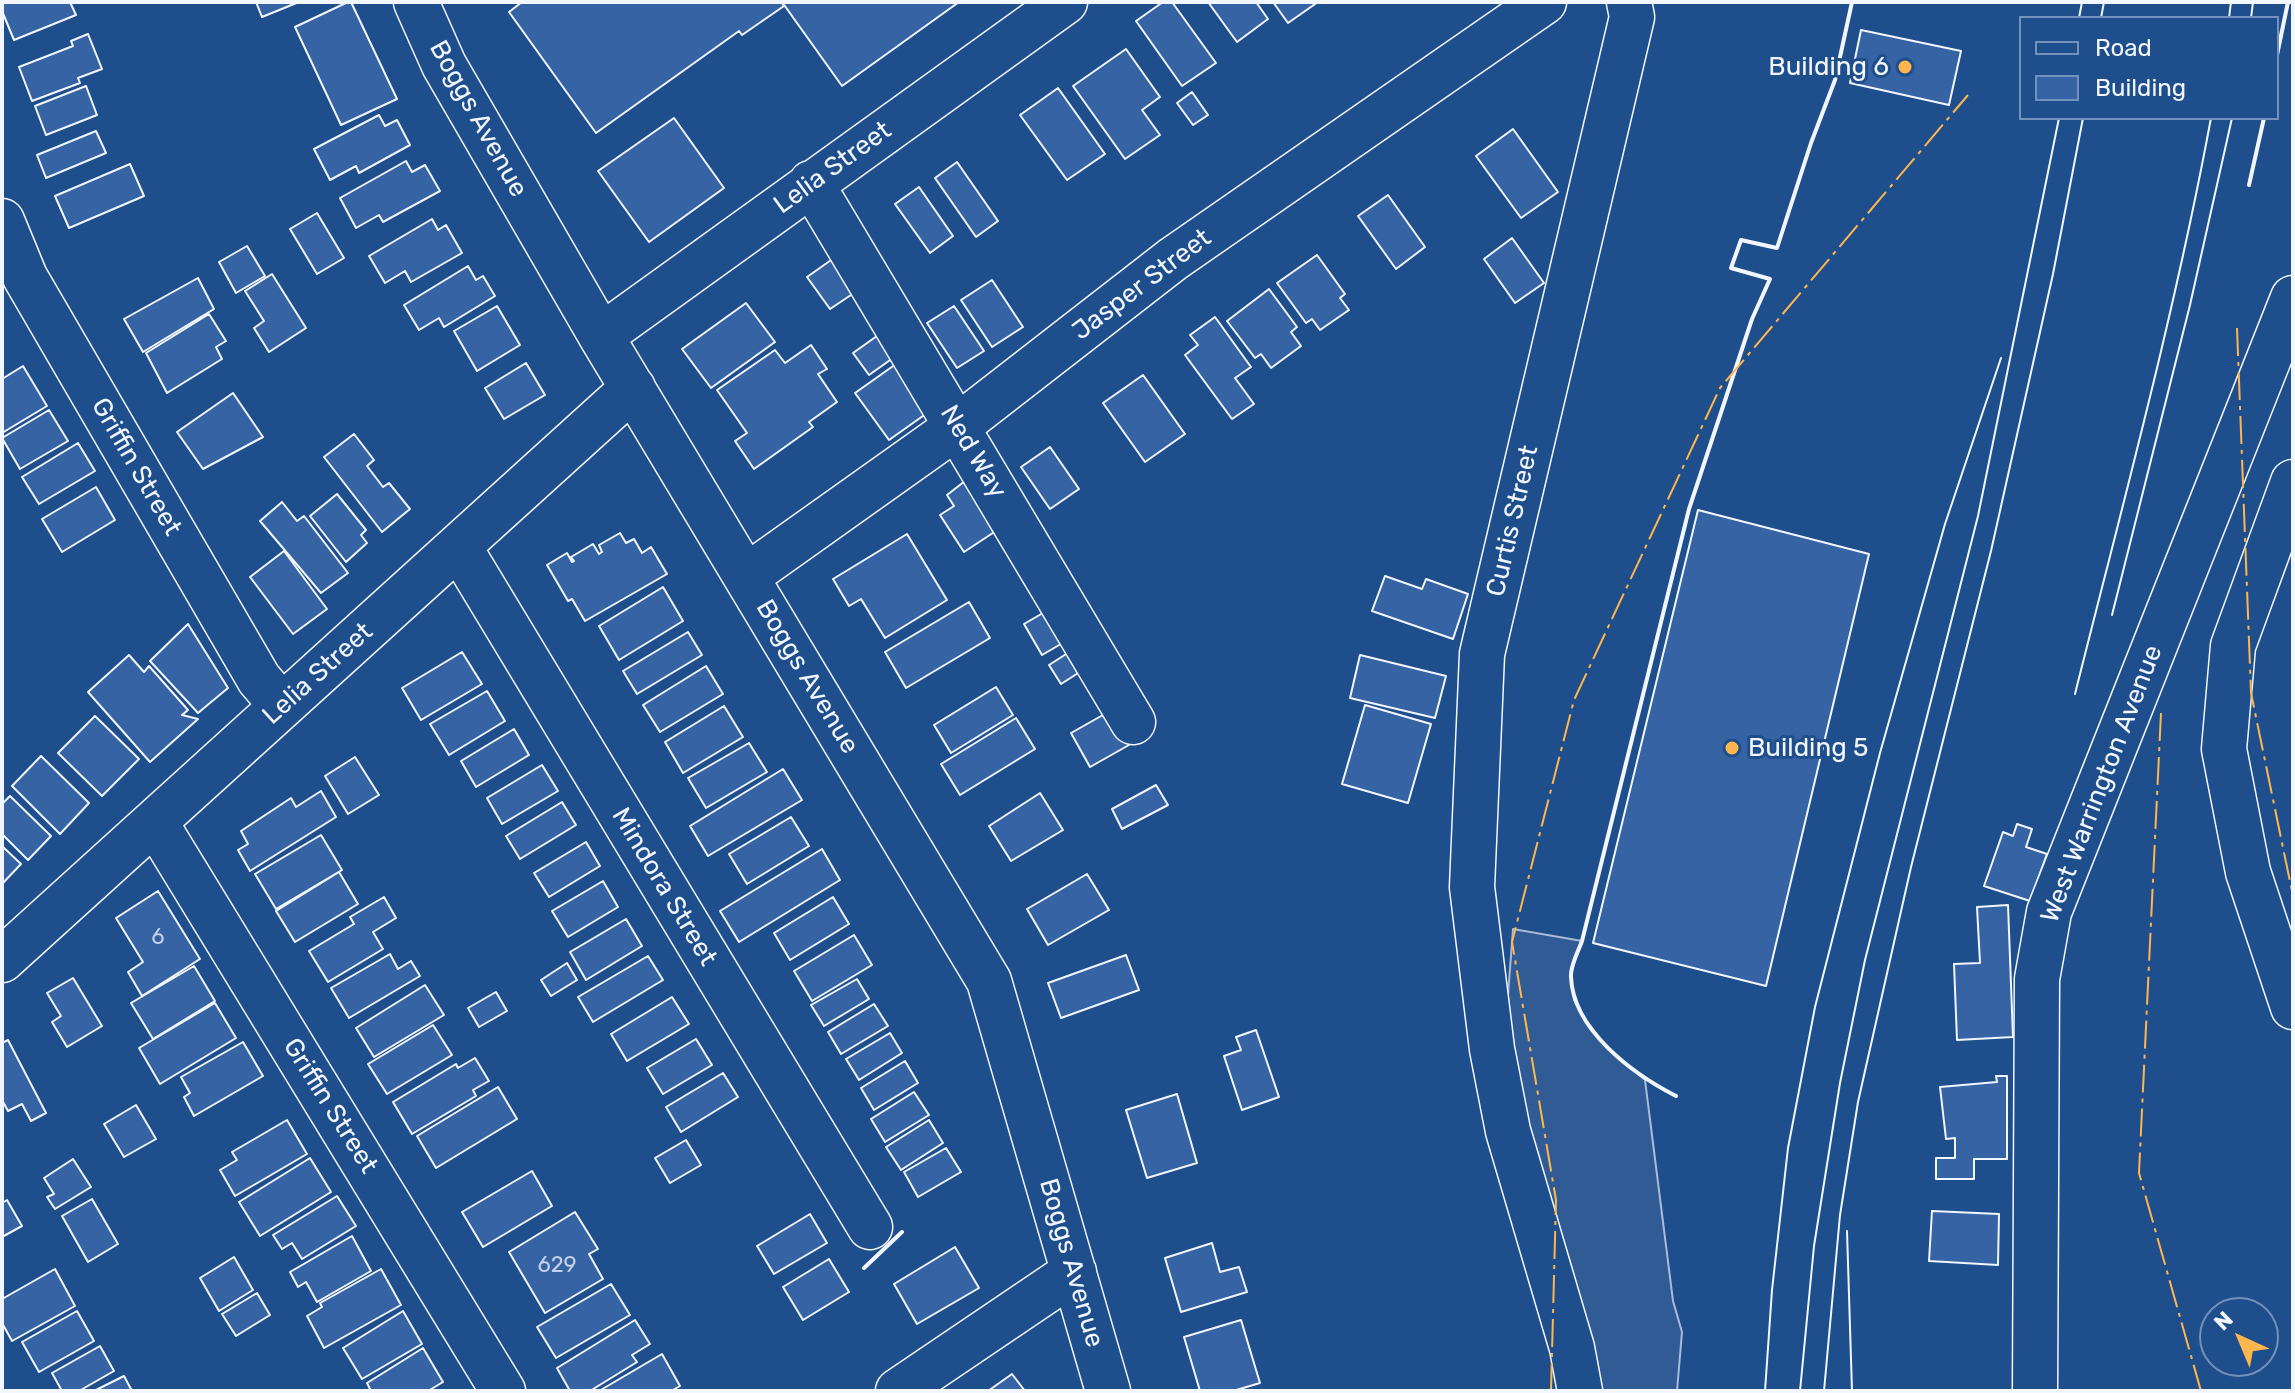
<!DOCTYPE html>
<style>
body{margin:0}
#map{position:relative;width:2295px;height:1393px;overflow:hidden;background:#1f4e8c;font-family:Rubik,sans-serif}
canvas{display:block}
.frame{position:absolute;inset:0;border:4px solid #f2f6ff;pointer-events:none}
.legend{position:absolute;left:2019px;top:16px;width:260px;height:104px;box-sizing:border-box;background:#1f4e8c;border:2px solid #7391ba;margin:0;padding:10px 14px;list-style:none;font-size:24px;color:#f2f6ff}
.legend li{display:flex;align-items:center;gap:16px;height:40px}
.legend b{width:40px;border:2px solid #7391ba}
.north{position:absolute;left:2199px;top:1297px;width:80px;height:80px;box-sizing:border-box;background:#1f4e8c;border:2px solid #7391ba;border-radius:50%;rotate:316deg;font-size:22px;font-weight:700;line-height:32px;text-align:center;color:#f2f6ff}
.north::after{content:'';display:block;margin:auto;width:28px;height:36px;background:#ffb74d;clip-path:polygon(50% 0,100% 100%,50% 72%,0 100%)}
</style>
<div id="map">
<canvas width="2295" height="1393"></canvas>
<div class="frame"></div>
<ul class="legend">
<li><b style="height:10px;background:#1f4e8c"></b>Road</li>
<li><b style="height:22px;background:#3563a3"></b>Building</li>
</ul>
<div class="north">N</div>
</div>
<script>
const c = document.querySelector('canvas').getContext('2d');
c.lineJoin = 'round';
function paint(path, color) { c.fillStyle = color; c.fill(path, 'evenodd'); }
function stroke(path, color, width, dash) { c.strokeStyle = color; c.lineWidth = width; c.lineCap = dash ? 'butt' : 'round'; c.setLineDash(dash || []); c.stroke(path); }
function label(font, color, halo, rows, align = 'center') {
  c.font = font + ' Rubik,sans-serif'; c.lineWidth = 6; c.setLineDash([]); c.textBaseline = 'middle'; c.strokeStyle = halo; c.fillStyle = color; for (const [text, x, y, turn = 0] of rows) {
    c.save(); c.translate(x, y); c.rotate((+turn || 0) * Math.PI / 180); c.textAlign = isNaN(turn) ? turn : align; if (halo) c.strokeText(text, 0, 0); c.fillText(text, 0, 0); c.restore();
  }
}
const built = new Path2D(`
 M1513,929L1582,941L1570,974L1574,1000L1585,1019L1607,1047L1645,1080L1673,1301L1682,1332L1677,1391H1596L1549,1221L1509,1043L1508,995Z`);
const building = new Path2D(`
 M2,2H70L76,15L14,40L2,11Z
 M256,2H299L262,17Z
 M348,2H351L397,99L341,125L295,27Z
 M522,2H781L784,6L742,35L739,31L596,133L509,12Z
 M782,2H959L842,86Z
 M1163,2H1172L1216,63L1182,86L1136,21Z
 M1208,2H1256L1268,19L1237,42Z
 M1273,2H1318L1288,23Z
 M1861,30L1961,51L1949,105L1850,83Z
 M88,34L102,69L78,78L80,83L32,101L19,67L73,46L71,41Z
 M1126,49L1160,97L1142,110L1160,135L1125,159L1073,86Z
 M86,86L97,115L46,135L35,106Z
 M1058,88L1105,154L1067,180L1020,115Z
 M1192,92L1208,115L1193,125L1177,103Z
 M379,115L385,126L397,120L410,145L359,173L356,166L330,180L314,149Z
 M674,118L724,188L649,242L598,171Z
 M1513,129L1558,192L1521,218L1476,156Z
 M96,131L106,153L46,178L37,155Z
 M406,161L412,172L425,165L440,191L383,222L379,215L356,228L340,198Z
 M957,162L998,221L976,237L935,178Z
 M130,164L144,196L69,228L55,196Z
 M919,187L953,236L930,253L895,204Z
 M1388,195L1425,247L1396,269L1358,216Z
 M317,213L344,258L317,274L290,229Z
 M432,219L438,230L446,225L462,253L411,282L405,271L385,283L369,256Z
 M1512,238L1544,283L1515,303L1484,259Z
 M247,246L265,276L236,293L219,262Z
 M1317,255L1345,294L1340,298L1349,310L1320,330L1312,319L1306,323L1277,283Z
 M834,258L857,291L830,309L807,277Z
 M468,266L476,280L483,276L495,296L444,327L439,318L419,330L404,305Z
 M272,274L306,328L269,352L254,328L264,321L245,291Z
 M198,278L214,309L143,352L124,319Z
 M992,280L1023,327L992,347L961,300Z
 M1269,289L1297,327L1291,332L1301,346L1271,368L1261,354L1255,358L1227,321Z
 M746,303L775,342L711,388L682,349Z
 M497,306L520,345L477,371L454,331Z
 M954,306L984,351L957,368L927,323Z
 M209,314L226,341L216,347L222,359L167,393L146,353Z
 M1215,317L1251,367L1235,378L1254,404L1232,419L1185,355L1198,345L1190,335Z
 M884,331L900,353L869,375L853,353Z
 M811,345L827,369L818,374L837,402L809,422L813,427L754,469L735,441L747,433L717,390L775,350L785,363Z
 M903,359L937,406L889,440L855,393Z
 M526,363L545,395L504,419L485,388Z
 M23,366L47,406L2,433V379Z
 M1143,375L1185,434L1145,462L1103,403Z
 M233,393L263,437L203,469L177,432Z
 M49,410L68,441L20,469L2,438Z
 M354,434L374,460L367,466L383,487L389,483L410,509L382,532L324,457Z
 M78,443L95,471L39,504L22,477Z
 M1050,447L1079,489L1050,509L1021,467Z
 M974,474L1005,525L964,552L940,515L954,506L947,495Z
 M96,487L115,520L62,552L42,519Z
 M337,494L366,530L361,535L367,543L346,562L310,516Z
 M282,502L297,521L304,516L348,573L321,593L260,521Z
 M1698,510L1869,554L1766,986L1593,943Z
 M620,533L626,543L634,539L642,553L651,547L667,574L585,621L572,599L568,601L547,565L567,553L572,562L574,561L571,557L593,544L599,554L602,552L599,545Z
 M907,534L947,600L885,638L861,599L849,606L833,579Z
 M284,551L327,609L293,634L250,577Z
 M1385,576L1422,589L1426,579L1468,594L1453,639L1372,611Z
 M663,587L683,621L619,660L599,626Z
 M969,602L990,638L906,688L885,652Z
 M1055,606L1073,637L1042,655L1024,624Z
 M188,624L228,688L198,713L150,661Z
 M688,632L702,655L637,694L623,671Z
 M1074,649L1086,668L1061,684L1049,665Z
 M462,652L482,684L421,720L402,688Z
 M129,655L144,672L149,666L188,710L182,715L198,719L150,762L88,692Z
 M1360,655L1446,676L1435,718L1350,698Z
 M706,666L723,694L660,732L643,705Z
 M996,687L1013,715L951,753L934,725Z
 M487,691L505,721L449,755L430,724Z
 M1365,705L1431,724L1408,803L1342,784Z
 M724,706L743,737L683,773L665,742Z
 M1110,711L1129,745L1090,767L1071,733Z
 M95,716L139,759L102,796L58,753Z
 M1016,718L1035,749L960,795L941,764Z
 M514,729L529,755L476,787L461,761Z
 M749,743L767,772L706,808L688,778Z
 M41,756L89,803L60,834L12,786Z
 M355,757L379,795L348,814L325,776Z
 M542,765L558,791L502,824L487,798Z
 M783,769L802,800L708,856L690,826Z
 M1156,785L1168,805L1122,829L1112,809Z
 M321,791L336,817L250,871L238,850L248,844L241,831L291,798L296,807Z
 M1040,793L1063,830L1011,861L989,826Z
 M10,796L51,836L28,860L2,834V804Z
 M562,802L576,825L520,859L506,836Z
 M791,817L809,846L747,884L729,854Z
 M2017,824L2032,829L2026,847L2047,854L2030,901L1984,886L2003,832L2013,836Z
 M321,835L342,870L276,909L255,874Z
 M586,842L600,866L549,897L534,873Z
 M2,846L21,864L2,884Z
 M822,849L840,880L739,942L720,911Z
 M339,872L358,904L295,942L276,911Z
 M1087,874L1109,910L1048,945L1027,909Z
 M603,881L618,907L568,937L552,911Z
 M158,891L200,959L142,996L128,972L143,962L116,918Z
 M384,897L396,918L373,932L383,949L328,982L309,951L354,924L350,917Z
 M833,897L849,924L790,960L774,933Z
 M2008,905L2013,1037L1957,1040L1954,964L1980,963L1977,907Z
 M626,919L642,946L586,980L570,952Z
 M854,935L872,965L812,1001L794,971Z
 M390,954L398,969L411,961L420,976L349,1018L331,988Z
 M1126,955L1139,990L1061,1018L1048,983Z
 M648,956L663,980L593,1022L578,997Z
 M567,963L577,980L551,996L541,980Z
 M194,966L215,1001L153,1039L131,1003Z
 M73,978L102,1026L67,1047L52,1022L61,1016L47,993Z
 M857,979L869,999L824,1026L811,1005Z
 M425,985L444,1015L374,1057L356,1028Z
 M496,992L507,1011L479,1027L468,1008Z
 M672,997L689,1024L627,1061L611,1034Z
 M215,1003L236,1038L160,1084L139,1048Z
 M874,1004L888,1026L841,1054L828,1032Z
 M433,1025L452,1055L387,1094L368,1064Z
 M1256,1030L1279,1097L1242,1110L1224,1056L1241,1050L1236,1037Z
 M890,1033L902,1053L859,1080L846,1059Z
 M696,1039L712,1065L663,1094L647,1068Z
 M8,1040L46,1113L31,1121L22,1104L8,1111L2,1100V1043Z
 M243,1042L263,1076L194,1116L184,1097L190,1093L181,1077Z
 M475,1058L489,1081L473,1090L476,1096L412,1134L393,1102L456,1064L458,1068Z
 M905,1061L918,1083L874,1110L861,1088Z
 M723,1073L738,1097L681,1132L666,1107Z
 M1996,1076H2007V1159H1974V1179H1936V1158H1955V1138L1946,1139L1940,1087L1997,1082Z
 M498,1087L517,1119L436,1168L417,1136Z
 M914,1092L929,1115L885,1142L871,1119Z
 M1177,1094L1197,1163L1147,1178L1126,1110Z
 M136,1105L156,1139L124,1157L104,1124Z
 M287,1120L307,1154L235,1196L220,1170L237,1160L232,1152Z
 M929,1120L943,1143L901,1170L886,1147Z
 M686,1140L701,1165L670,1183L655,1158Z
 M946,1148L961,1172L918,1197L904,1172Z
 M310,1158L331,1192L260,1236L239,1202Z
 M73,1159L91,1187L55,1209L47,1197L54,1194L44,1178Z
 M532,1171L552,1206L483,1247L462,1212Z
 M337,1196L356,1226L302,1259L292,1243L282,1249L273,1235Z
 M92,1199L118,1244L88,1262L62,1216Z
 M7,1200L22,1226L2,1237V1203Z
 M1932,1211L1999,1214L1998,1265L1929,1261Z
 M575,1212L598,1249L589,1254L603,1279L545,1313L509,1252Z
 M810,1214L827,1243L774,1274L757,1246Z
 M352,1236L371,1271L317,1302L306,1282L298,1287L290,1272Z
 M1212,1243L1220,1272L1239,1267L1247,1292L1181,1312L1165,1258Z
 M955,1247L979,1288L917,1324L894,1284Z
 M234,1257L253,1290L219,1311L200,1278Z
 M829,1259L849,1292L803,1320L783,1287Z
 M55,1269L75,1306L12,1341L2,1323V1299Z
 M381,1269L401,1305L324,1348L307,1316L322,1307L320,1303Z
 M611,1284L630,1315L556,1358L537,1327Z
 M257,1293L270,1315L236,1336L222,1314Z
 M77,1311L94,1341L39,1372L22,1342Z
 M403,1311L422,1344L362,1379L343,1348Z
 M635,1320L650,1344L632,1355L637,1362L590,1391H570L557,1368Z
 M1241,1320L1260,1383L1233,1391H1200L1184,1337Z
 M100,1346L114,1371L79,1391H62L52,1373Z
 M423,1348L443,1382L428,1391H371L367,1383Z
 M662,1354L680,1386L671,1391H599Z
 M1012,1374L1025,1391H988Z
 M124,1376L132,1391H94Z`);
const minor = new Path2D(`
 M416,2L444,65L601,336L989,981L1108,1391
 M811,183L1133,722
 M2,221L25,277L259,679L282,706
 M601,336L1065,2
 M2293,482L2233,646L2224,749L2248,872L2293,1007
 M459,547L870,1227
 M747,576L958,426L1173,259L1544,2
 M155,822L503,1391
 M2,960L633,388
 M898,1391L1074,1272
 M1580,1391L1572,1348L1508,1131L1492,1049L1472,887L1482,654L1632,17L1629,2`);
const major = new Path2D(`
 M2035,1391L2037,979L2049,912L2293,298`);
const tram = new Path2D(`
 M2079,18L2082,2
 M2101,18L2104,2
 M2229,18L2231,2
 M2251,18L2253,2
 M2112,615L2190,305L2232,118
 M2075,694C2123,503 2175,312 2211,118
 M1847,1231L1852,1391
 M1765,1391L1772,1290L1788,1148L1815,1007L1880,753L1945,524L2001,358
 M1800,1391L1814,1246L1840,1083L1865,960L1978,516L2059,118
 M1824,1391L1840,1215L1858,1102L1911,867L1991,551L2053,274L2083,118`);
const fence = new Path2D(`
 M2293,103V106`);
const wall = new Path2D(`
 M2277,55L2288,2
 M2249,185L2264,118
 M1676,1096C1633,1074 1573,1030 1571,977C1570,966 1578,952 1582,941L1689,509L1752,319L1770,279L1731,268L1741,240L1777,248L1811,143L1835,80L1852,2
 M864,1268L902,1232`);
const power = new Path2D(`
 M2237,328L2251,693L2293,896
 M2161,713L2139,1173L2201,1391
 M1551,1391L1556,1200L1512,942L1574,700L1720,388L1968,95`);
const markers = [
 [1905,67,8,"#ffb74d"],
 [1732,748,8,"#ffb74d"]
];
const numberNames = [
 ["6",158,938],
 ["629",557,1266]
];
const poiNames = [
 ["Building 6",1889,67],
 ["Building 5",1748,748,"left"]
];
const streetNames = [
 ["Boggs Avenue",478,119,61],
 ["Lelia Street",833,168,-36],
 ["Jasper Street",1142,285,-37],
 ["Ned Way",973,452,59],
 ["Griffin Street",136,467,60],
 ["Curtis Street",1513,521,-77],
 ["Lelia Street",318,674,-42],
 ["Boggs Avenue",807,677,59],
 ["West Warrington Avenue",2102,784,-69],
 ["Mindora Street",664,887,59],
 ["Griffin Street",330,1106,58],
 ["Boggs Avenue",1071,1263,74]
];
paint(built, '#305b95');
stroke(built, '#a8bbd7', 2);
paint(building, '#3563a3');
stroke(building, '#f2f6ff', 2);
stroke(minor, '#f2f6ff', 47);
stroke(major, '#f2f6ff', 47);
stroke(minor, '#1f4e8c', 44);
stroke(major, '#1f4e8c', 44);
stroke(tram, '#f2f6ff', 2);
stroke(fence, '#f2f6ff', 2, [10, 4]);
stroke(wall, '#f2f6ff', 4);
stroke(power, '#ffb74d', 2, [28, 6, 4, 6]);
for (const [x, y, r, color] of markers) { const dot = new Path2D(); dot.arc(x, y, r, 0, 2 * Math.PI); c.fillStyle = color; c.fill(dot); stroke(dot, '#1f4e8c', 3); }
label('22px', '#c3d1e8', null, numberNames);
label('26px', '#f2f6ff', '#1f4e8c', poiNames, 'right');
label('26px', '#f2f6ff', '#1f4e8c', streetNames);
</script>
